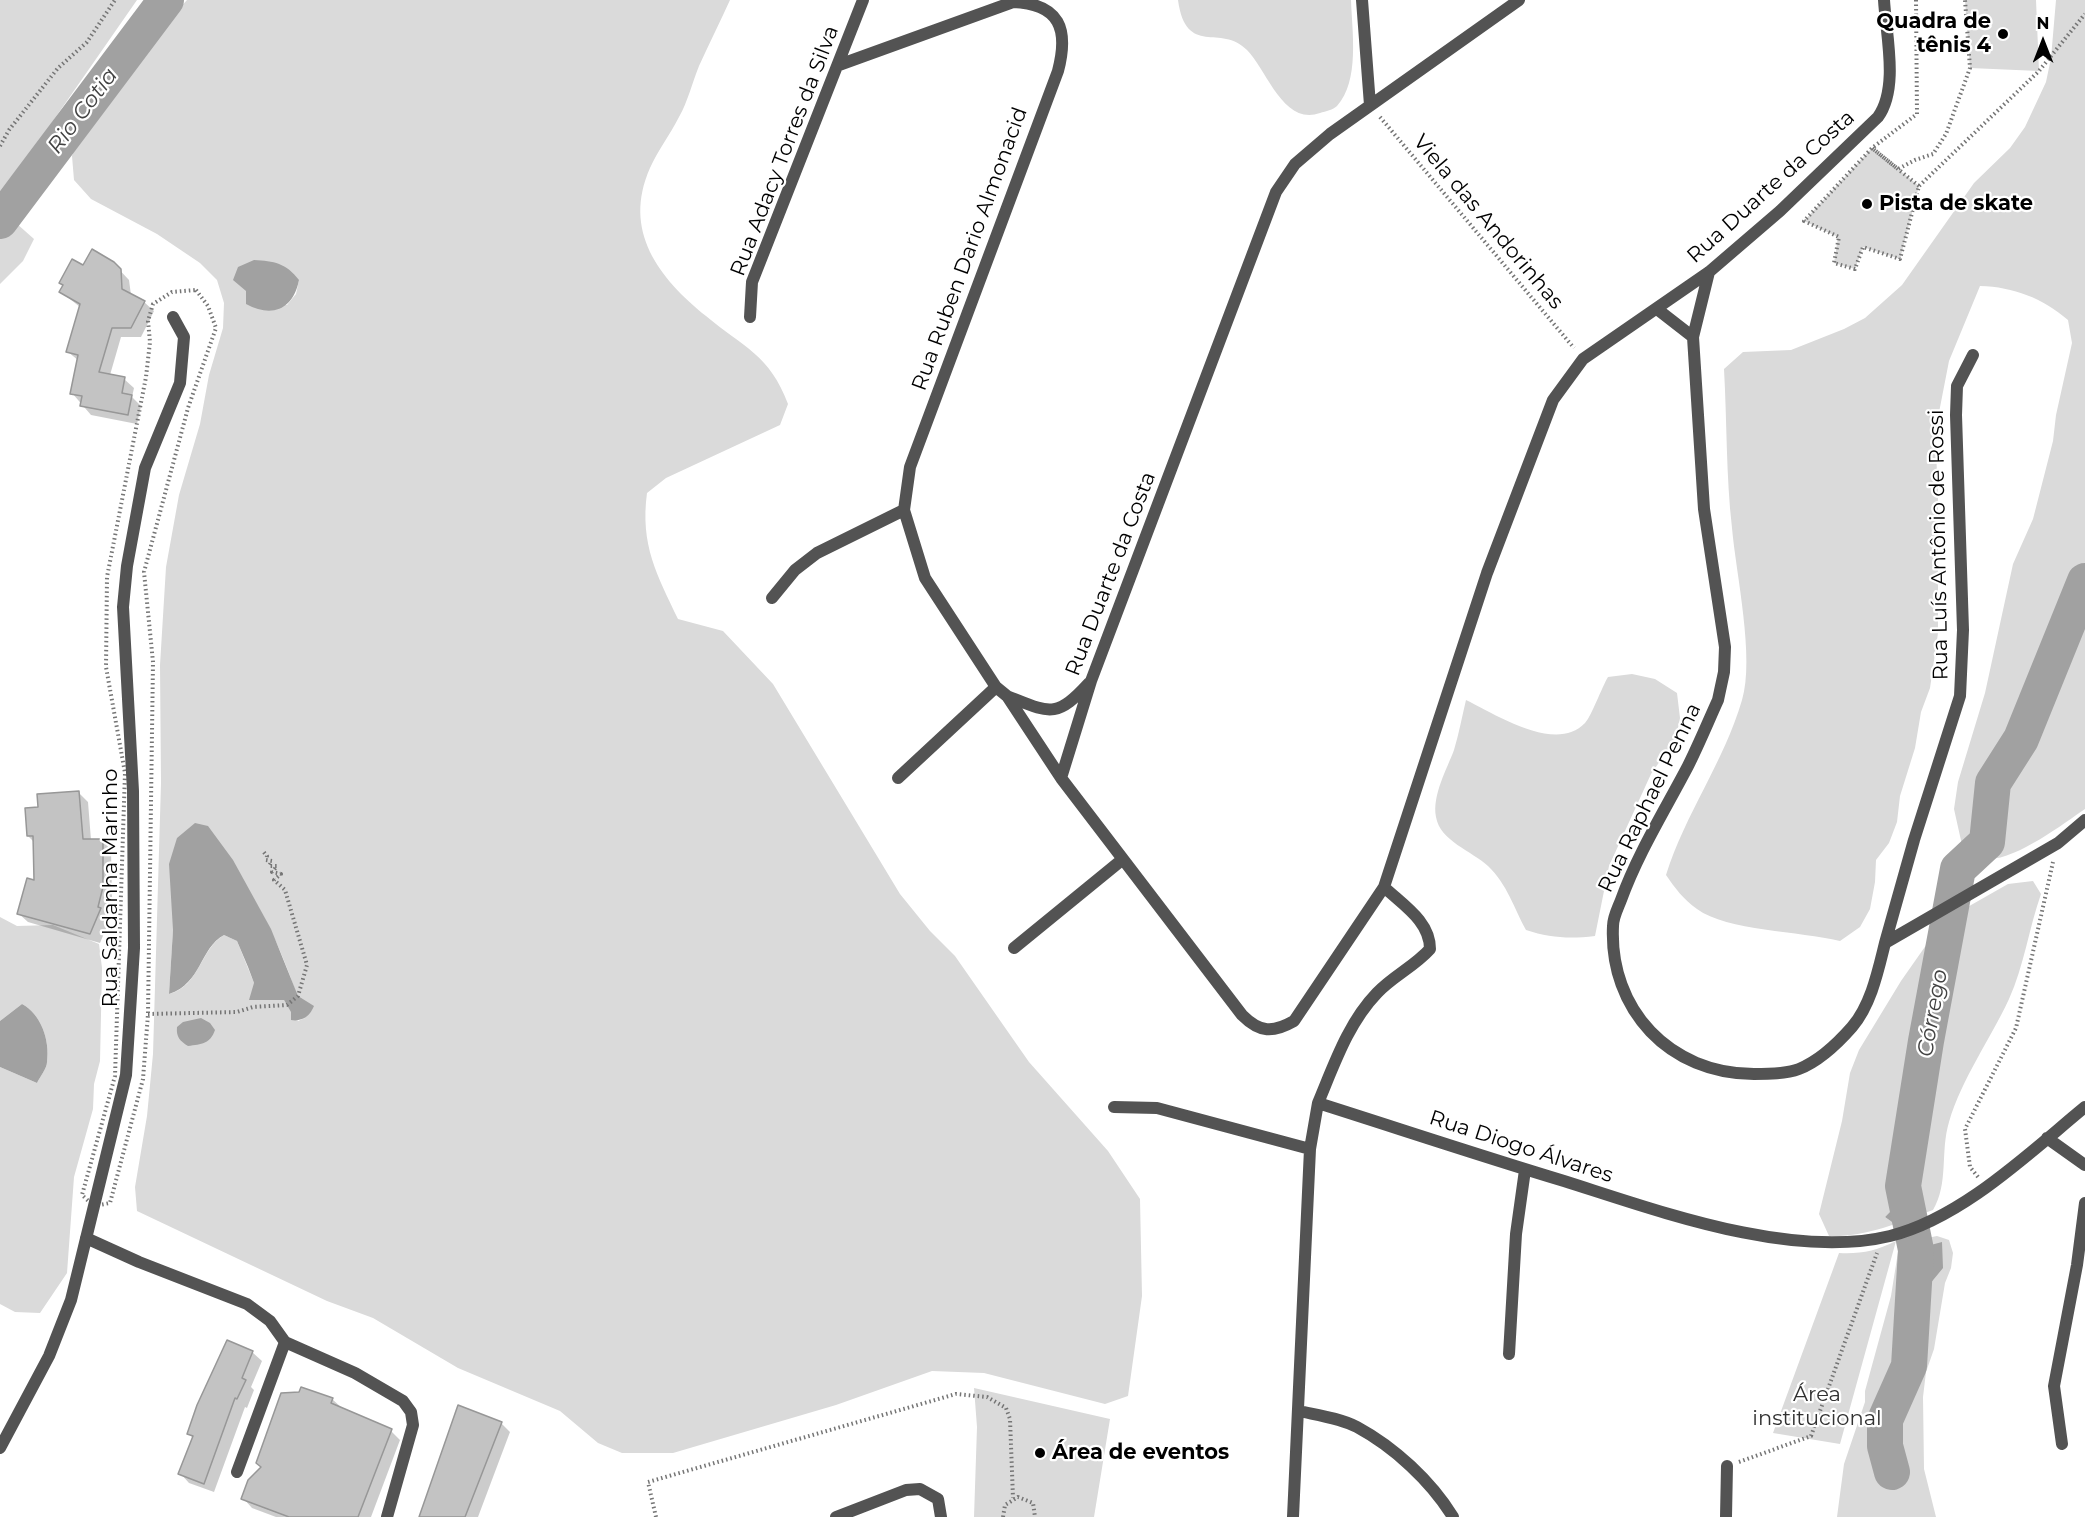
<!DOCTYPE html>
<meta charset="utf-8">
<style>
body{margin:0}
#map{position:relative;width:2085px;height:1517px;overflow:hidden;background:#fff;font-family:Montserrat,sans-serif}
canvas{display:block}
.north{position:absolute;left:2013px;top:12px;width:60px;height:60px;-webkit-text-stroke:4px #fff;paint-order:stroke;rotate:0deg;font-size:16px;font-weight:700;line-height:24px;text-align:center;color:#000}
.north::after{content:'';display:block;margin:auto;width:21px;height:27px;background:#000;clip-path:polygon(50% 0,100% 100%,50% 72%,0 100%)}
</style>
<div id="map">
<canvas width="2085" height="1517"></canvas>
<div class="north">N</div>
</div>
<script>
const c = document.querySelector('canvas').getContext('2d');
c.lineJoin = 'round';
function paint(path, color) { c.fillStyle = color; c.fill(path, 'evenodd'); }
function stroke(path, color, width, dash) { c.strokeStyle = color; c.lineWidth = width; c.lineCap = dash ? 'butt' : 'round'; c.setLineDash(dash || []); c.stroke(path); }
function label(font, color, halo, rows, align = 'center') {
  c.font = font + ' Montserrat,sans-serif'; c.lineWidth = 4.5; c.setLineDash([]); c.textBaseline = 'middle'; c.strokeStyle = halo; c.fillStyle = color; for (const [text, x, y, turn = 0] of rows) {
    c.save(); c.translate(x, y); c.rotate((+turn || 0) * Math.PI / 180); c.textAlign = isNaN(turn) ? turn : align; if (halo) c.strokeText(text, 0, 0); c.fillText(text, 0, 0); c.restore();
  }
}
const green = new Path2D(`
 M0,0H137L39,141L0,191Z
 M187,0H730C720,22 709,44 699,66C692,83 688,101 679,117C670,135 658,150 650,168C622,231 659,278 706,316C743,347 770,355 788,404L780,425L666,478L647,493C640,545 657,575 678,619L723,631L773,684L900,894L930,931L955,956L1029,1062L1108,1151L1140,1199L1142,1296L1128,1396L1105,1404L984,1373L932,1371L836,1405L673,1453H622L598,1443L560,1411L458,1368L373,1318L327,1301L137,1211L135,1187L147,1116L153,1054L161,783L160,665L166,567L179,495L200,424L209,375L223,328L224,303L217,280L200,263L157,234L91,199L74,180L72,156L79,134L135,57ZM299,280L296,294L287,305L246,304V291ZM255,901C277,938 291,977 305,1018L298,1021L284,1000L254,983L237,941L224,935C200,949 200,986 169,994L173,930Z
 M1178,0H1351C1352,31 1360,81 1337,106C1333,110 1326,111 1320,113C1283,126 1267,70 1247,50C1221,23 1186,58 1178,0Z
 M1965,0H2036L2039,71L1970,68Z
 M2056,0H2085V809C2063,824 2008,866 1982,858C1975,857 1968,849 1962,845L1954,809L1958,782L1985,693L2013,564L2033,519L2053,441L2056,415L2072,343L2068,320C2042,298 2014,287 1980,286L1949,361L1935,433L1938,491V633L1930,688L1921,712L1915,748L1900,796L1897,822L1889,843L1876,860L1875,882L1870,909L1860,927L1840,941C1800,931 1727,931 1697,909C1683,899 1675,888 1666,875C1685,814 1724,762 1742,700C1755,658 1736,574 1732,528C1726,475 1727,422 1724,369L1743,352L1791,350L1844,329L1865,318L1902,285L1974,183L2010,148L2025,127L2046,82L2051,58Z
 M1872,148L1919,186L1900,259L1863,247L1855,269L1834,263L1838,237L1804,221Z
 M16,223L34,239L23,261L0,284V236Z
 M1632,674L1655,679L1677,693L1680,718L1676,738L1651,774L1609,866L1595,936C1570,939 1550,938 1526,930C1514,908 1507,884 1488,866C1472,851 1440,841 1436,817C1432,795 1447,769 1454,750C1459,733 1462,717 1466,700C1495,714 1556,754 1585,723C1591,717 1602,687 1608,677Z
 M2033,881L2041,894C2029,928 2024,966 2009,999C1990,1040 1962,1078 1949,1122C1940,1152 1949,1183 1933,1210C1898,1223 1867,1237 1829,1236L1819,1214L1842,1121L1850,1073L1859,1050L1901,981L1943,921L2008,884ZM1899,1165L1909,1167L1908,1181L1921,1202L1913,1212L1892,1222L1885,1217L1892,1211L1888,1191Z
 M0,917L17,926L53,925L99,944L102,968L100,1061L94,1084L93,1109L74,1177L67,1273L40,1313L15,1312L0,1304V1067L37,1083C40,1077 47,1068 47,1062C50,1040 41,1014 22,1004L0,1021Z
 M1937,1236L1949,1240L1953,1253L1951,1268L1945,1283L1934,1349L1926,1372L1923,1397L1924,1469L1936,1517H1837L1844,1464L1865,1402V1391L1891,1296L1898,1252L1922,1239Z
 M1896,1241L1840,1444L1773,1433L1839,1253C1861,1254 1876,1251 1896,1241Z
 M974,1388L1110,1419L1094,1517H974L977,1427Z`);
const water = new Path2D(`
 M254,260C274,261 286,263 299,280C293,310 272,318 246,304V291L233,280L238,267Z
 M195,823L208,826L233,860L271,929L298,996L314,1006C310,1016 302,1022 291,1020V1012L284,1000H249L254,983L248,967L237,941L224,935C199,949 202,983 169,994L173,930L169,864L177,838Z
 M22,1004C41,1014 50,1040 47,1062C47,1068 40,1077 37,1083L0,1067V1021Z
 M201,1018L210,1023L215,1030C210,1044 202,1044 188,1046C180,1041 176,1037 177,1027L183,1022Z
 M1899,1164L1909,1167L1908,1181L1921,1203L1916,1207L1920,1212L1901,1217L1892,1222L1885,1217L1891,1211L1888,1191Z
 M1942,1242L1943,1268L1929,1285L1900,1272L1901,1253Z`);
const shadow = new Path2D(`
 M113,263L129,280L131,295L144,302L154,311L141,337H121L110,375L124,379L134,388L132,397L141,406L137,424L91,415L72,393L79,361L67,351L80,307L61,292L64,286L61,283L83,267Z
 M79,793L88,802L91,840H102L111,850L112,897L107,916L110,919L100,943L28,922L18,913L36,882L35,843L28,836L39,808Z
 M252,1352L262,1361L251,1387L254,1390L247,1408L245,1407L214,1492L189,1483L180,1473L193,1438L189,1434Z
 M332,1399L342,1408L391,1431L400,1440L371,1517H276L252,1508L243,1498Z
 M501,1423L510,1432L478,1517H421Z`);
const river = new Path2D(`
 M0,221L166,0
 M1892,1472L1885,1446V1420L1909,1366L1916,1250L1903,1186L1926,1041L1958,869L1987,842L1993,783L2021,739L2085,581`);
const building = new Path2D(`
 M92,249L114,262L121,269L122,289L145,301L131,328H112L99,372L125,377L122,393L132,395L128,415L80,406L82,396L70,394L78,355L66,352L80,304L59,292L63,285L59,283L72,259L83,265Z
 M79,791L83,839H103V887L98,907L101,908L90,934L17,914L27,878L34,880L33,836H27L25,808L38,807L37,794Z
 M227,1340L253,1351L242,1378L246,1380L237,1399L235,1398L204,1484L178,1474L193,1436L187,1434L197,1405Z
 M301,1387L333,1398L331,1403L392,1429L358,1517H289L241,1499L248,1480L261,1467L256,1463L281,1393L299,1392Z
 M458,1405L502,1422L465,1517H419Z`);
const path = new Path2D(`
 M1916,0L1917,114L1872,148L1804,221L1839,237L1834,263L1855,269L1863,247L1900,259L1919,186L2039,71L2085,14
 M1380,117L1574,348
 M0,146L9,130L58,68L87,42L115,0
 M1919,186L1872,148L1898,169L1915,160L1933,154L1946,134L1970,68L1965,0
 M196,290L208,306L216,328L188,408L144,572L153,662L148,1014L143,1079L110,1203L94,1206L82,1195L115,1076L125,773L106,667L107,577L146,377L150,342L148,321L153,304L172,292Z
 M148,1014L237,1012L253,1007L287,1005L298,996L307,965L285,890L274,880L281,874L272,872L277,866H269L272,861L266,860L267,856L262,850
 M1978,1177L1970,1167L1965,1129L2016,1028L2053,862
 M1739,1462L1811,1436L1877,1253
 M656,1517L648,1482L956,1394L987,1397L1006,1408L1010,1419L1013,1498
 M1003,1517L1005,1505L1018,1497L1033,1503L1035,1517`);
const minor = new Path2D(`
 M1362,0L1370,105
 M839,65L1013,2C1060,4 1069,29 1058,71L910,467L904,510L925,578L996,687L1007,696L1061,778
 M1709,272L1693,337L1704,509L1725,647L1724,672L1718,700C1708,722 1699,744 1688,766C1665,810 1638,853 1621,900C1618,908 1613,917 1613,926C1609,1010 1670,1074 1754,1074C1768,1074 1786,1074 1799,1069C1819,1061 1838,1043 1852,1027C1871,1005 1878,971 1885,943L2058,843L2085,820
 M1657,309L1693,337
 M750,317L752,282L863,0
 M772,598L795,570L817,553L904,510
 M1007,696C1050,713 1056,719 1089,683
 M898,778L996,687
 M1384,887L1294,1021C1273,1033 1260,1033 1242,1015L1061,778L1091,681L1276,192L1295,164L1330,134L1519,0
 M1885,943L1914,840L1960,696L1963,630L1956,415L1957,386L1973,355
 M1014,948L1123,859
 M1318,1103C1334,1065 1348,1023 1377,993C1393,976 1415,966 1430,949C1430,921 1403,905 1384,887L1487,573L1553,400L1583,359L1709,272L1780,211L1878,117C1899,88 1886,35 1884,0
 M1114,1107L1157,1108L1310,1149
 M2047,1138L2085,1165
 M86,1238L139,1262L247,1304L270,1321L285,1342L355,1373L403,1401L411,1412L413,1425L387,1517
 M1509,1354L1516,1234L1525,1170
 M1299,1411C1317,1415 1340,1418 1357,1427C1394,1447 1431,1481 1453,1517
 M2062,1444L2054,1386L2077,1265L2085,1203
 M0,1448L49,1356L71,1300L126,1075L134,948L133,791L123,607L127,566L145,468L180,383L184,337L173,317
 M237,1472L285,1342
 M836,1517L906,1490L920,1489L938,1499L941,1517
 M1293,1517L1310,1149L1318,1103C1400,1129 1481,1156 1564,1181C1659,1211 1791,1260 1890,1236C1962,1218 2029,1153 2085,1107
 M1726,1517L1727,1466`);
const markers = [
 [2003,34,6,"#000"],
 [1867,204,6,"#000"],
 [1040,1453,6,"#000"]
];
const poiNames = [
 ["Quadra de",1991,22,"right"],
 ["tênis 4",1991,46,"right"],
 ["Pista de skate",1879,204],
 ["Área de eventos",1052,1453]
];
const streetNames = [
 ["Rua Adacy Torres da Silva",785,151,-69],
 ["Rua Duarte da Costa",1771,187,-42],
 ["Viela das Andorinhas",1488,222,50],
 ["Rua Ruben Dario Almonacid",970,249,-70],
 ["Rua Luís Antônio de Rossi",1939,545,-91],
 ["Rua Duarte da Costa",1111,574,-69],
 ["Rua Raphael Penna",1650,798,-64],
 ["Rua Saldanha Marinho",111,888,-90],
 ["Rua Diogo Álvares",1521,1147,18]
];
const parkNames = [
 ["Área",1817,1395],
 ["institucional",1817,1419]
];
const waterNames = [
 ["Rio Cotia",83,111,-53],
 ["Córrego",1933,1013,-80]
];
paint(green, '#dadada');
paint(water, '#a1a1a1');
paint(shadow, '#0003');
stroke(river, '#a1a1a1', 36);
paint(building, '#c3c3c3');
stroke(building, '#979797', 1.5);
stroke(path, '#757575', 4, [1.5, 3]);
stroke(minor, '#535353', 12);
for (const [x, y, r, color] of markers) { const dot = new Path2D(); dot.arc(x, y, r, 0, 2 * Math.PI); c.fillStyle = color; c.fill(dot); stroke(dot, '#fff', 2); }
label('bold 21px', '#000', '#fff', poiNames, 'left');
label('21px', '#000', '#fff', streetNames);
label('21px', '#313131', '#fff', parkNames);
label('italic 22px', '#424242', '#fff', waterNames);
</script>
